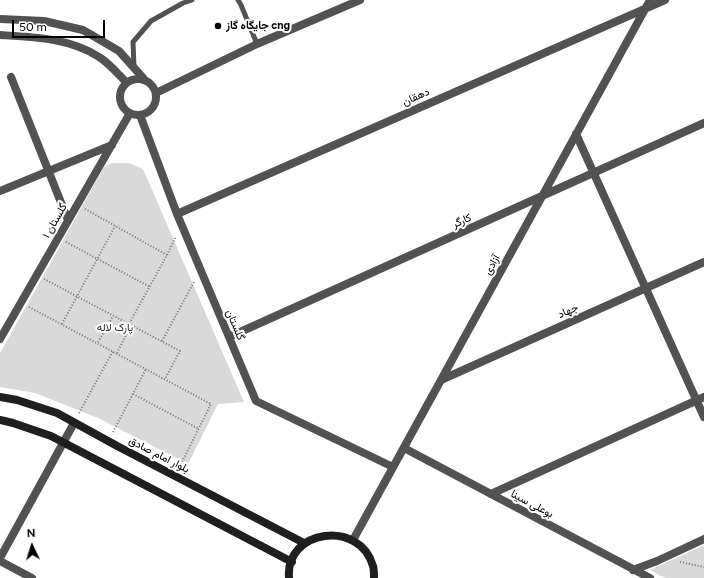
<!DOCTYPE html>
<meta charset="utf-8">
<style>
body{margin:0}
#map{position:relative;width:704px;height:578px;overflow:hidden;background:#fff;font-family:Figtree,sans-serif}
canvas{display:block}
.north{position:absolute;left:12px;top:526px;width:40px;height:40px;-webkit-text-stroke:3px #fff;paint-order:stroke;rotate:356deg;font-size:11px;font-weight:700;line-height:16px;text-align:center;color:#000}
.north::after{content:'';display:block;margin:auto;width:14px;height:18px;background:#000;clip-path:polygon(50% 0,100% 100%,50% 72%,0 100%)}
.scale{position:absolute;left:12px;top:20px;width:93px;height:18px;box-sizing:border-box;border:2px solid #000;border-top:0;padding-left:5px;font-size:12px;line-height:14px;white-space:nowrap;color:#000;-webkit-text-stroke:3px #fff;paint-order:stroke}
</style>
<div id="map">
<canvas width="704" height="578"></canvas>
<div class="north">N</div>
<div class="scale">50 m</div>
</div>
<script>
const c = document.querySelector('canvas').getContext('2d');
c.lineJoin = 'round';
function paint(path, color) { c.fillStyle = color; c.fill(path, 'evenodd'); }
function stroke(path, color, width, dash) { c.strokeStyle = color; c.lineWidth = width; c.lineCap = dash ? 'butt' : 'round'; c.setLineDash(dash || []); c.stroke(path); }
function label(font, color, halo, rows, align = 'center') {
  c.font = font + ' Figtree,Vazirmatn,sans-serif'; c.lineWidth = 4; c.setLineDash([]); c.textBaseline = 'middle'; c.strokeStyle = halo; c.fillStyle = color; for (const [text, x, y, turn = 0] of rows) {
    c.save(); c.translate(x, y); c.rotate((+turn || 0) * Math.PI / 180); c.textAlign = isNaN(turn) ? turn : align; if (halo) c.strokeText(text, 0, 0); c.fillText(text, 0, 0); c.restore();
  }
}
const green = new Path2D(`
 M112,163H129L143,169L244,402L218,404L188,464L98,418L35,393L0,387V353L104,167Z
 M704,545V578H665L650,570Z`);
const path = new Path2D(`
 M85,209L167,255L129,324
 M66,242L150,287
 M167,255L176,236
 M44,279L180,351L165,379
 M29,307L211,404L180,466L179,465
 M62,324L115,226
 M162,341L194,282
 M98,342L113,316
 M117,353L131,325
 M133,394L199,429
 M79,413L113,351
 M113,432L146,369
 M680,562L704,567`);
const lane = new Path2D(`
 M238,0L241,5L257,44
 M134,67L133,42L151,21L183,3L192,0`);
const street = new Path2D(`
 M0,19L44,21L83,30L119,51L144,79
 M0,35C33,37 70,38 99,57C109,63 118,74 126,82
 M11,77L68,220
 M120 97a18 18 0 1 1 36 0a18 18 0 1 1-36 0Z
 M156,93L257,44L360,0
 M140,115L177,214L256,401L393,467
 M576,134L704,417
 M0,191L112,145
 M177,214L665,0
 M229,337L704,123
 M0,339L130,113
 M441,380L704,262
 M404,448L650,578
 M491,494L704,397
 M353,540L650,0
 M0,558L74,423
 M0,561L32,578
 M633,570L657,561L704,539`);
const secondary = new Path2D(`
 M0,397L17,400L57,413L119,447L304,543
 M0,420L13,423L51,436L292,562
 M289,578C285,529 360,519 373,566C374,569 374,574 374,578`);
const markers = [
 [218,26,4,"#000"]
];
const poiNames = [
 ["جایگاه گاز cng",226,26]
];
const streetNames = [
 ["دهقان",416,97,-24],
 ["گلستان ۱",55,221,-60],
 ["کارگر",462,221,-24],
 ["آزادی",492,265,-61],
 ["جهاد",568,311,-24],
 ["گلستان",235,325,67],
 ["بلوار امام صادق",159,455,27],
 ["بوعلی سینا",532,504,28]
];
const parkNames = [
 ["پارک لاله",115,328]
];
paint(green, '#d9d9d9');
stroke(path, '#747474', 2, [1, 2]);
stroke(lane, '#525252', 5);
stroke(street, '#525252', 8);
stroke(secondary, '#1f1f1f', 8);
for (const [x, y, r, color] of markers) { const dot = new Path2D(); dot.arc(x, y, r, 0, 2 * Math.PI); c.fillStyle = color; c.fill(dot); stroke(dot, '#fff', 1.5); }
label('bold 11px', '#000', '#fff', poiNames, 'left');
label('11px', '#000', '#fff', streetNames);
label('11px', '#303030', '#fff', parkNames);
</script>
